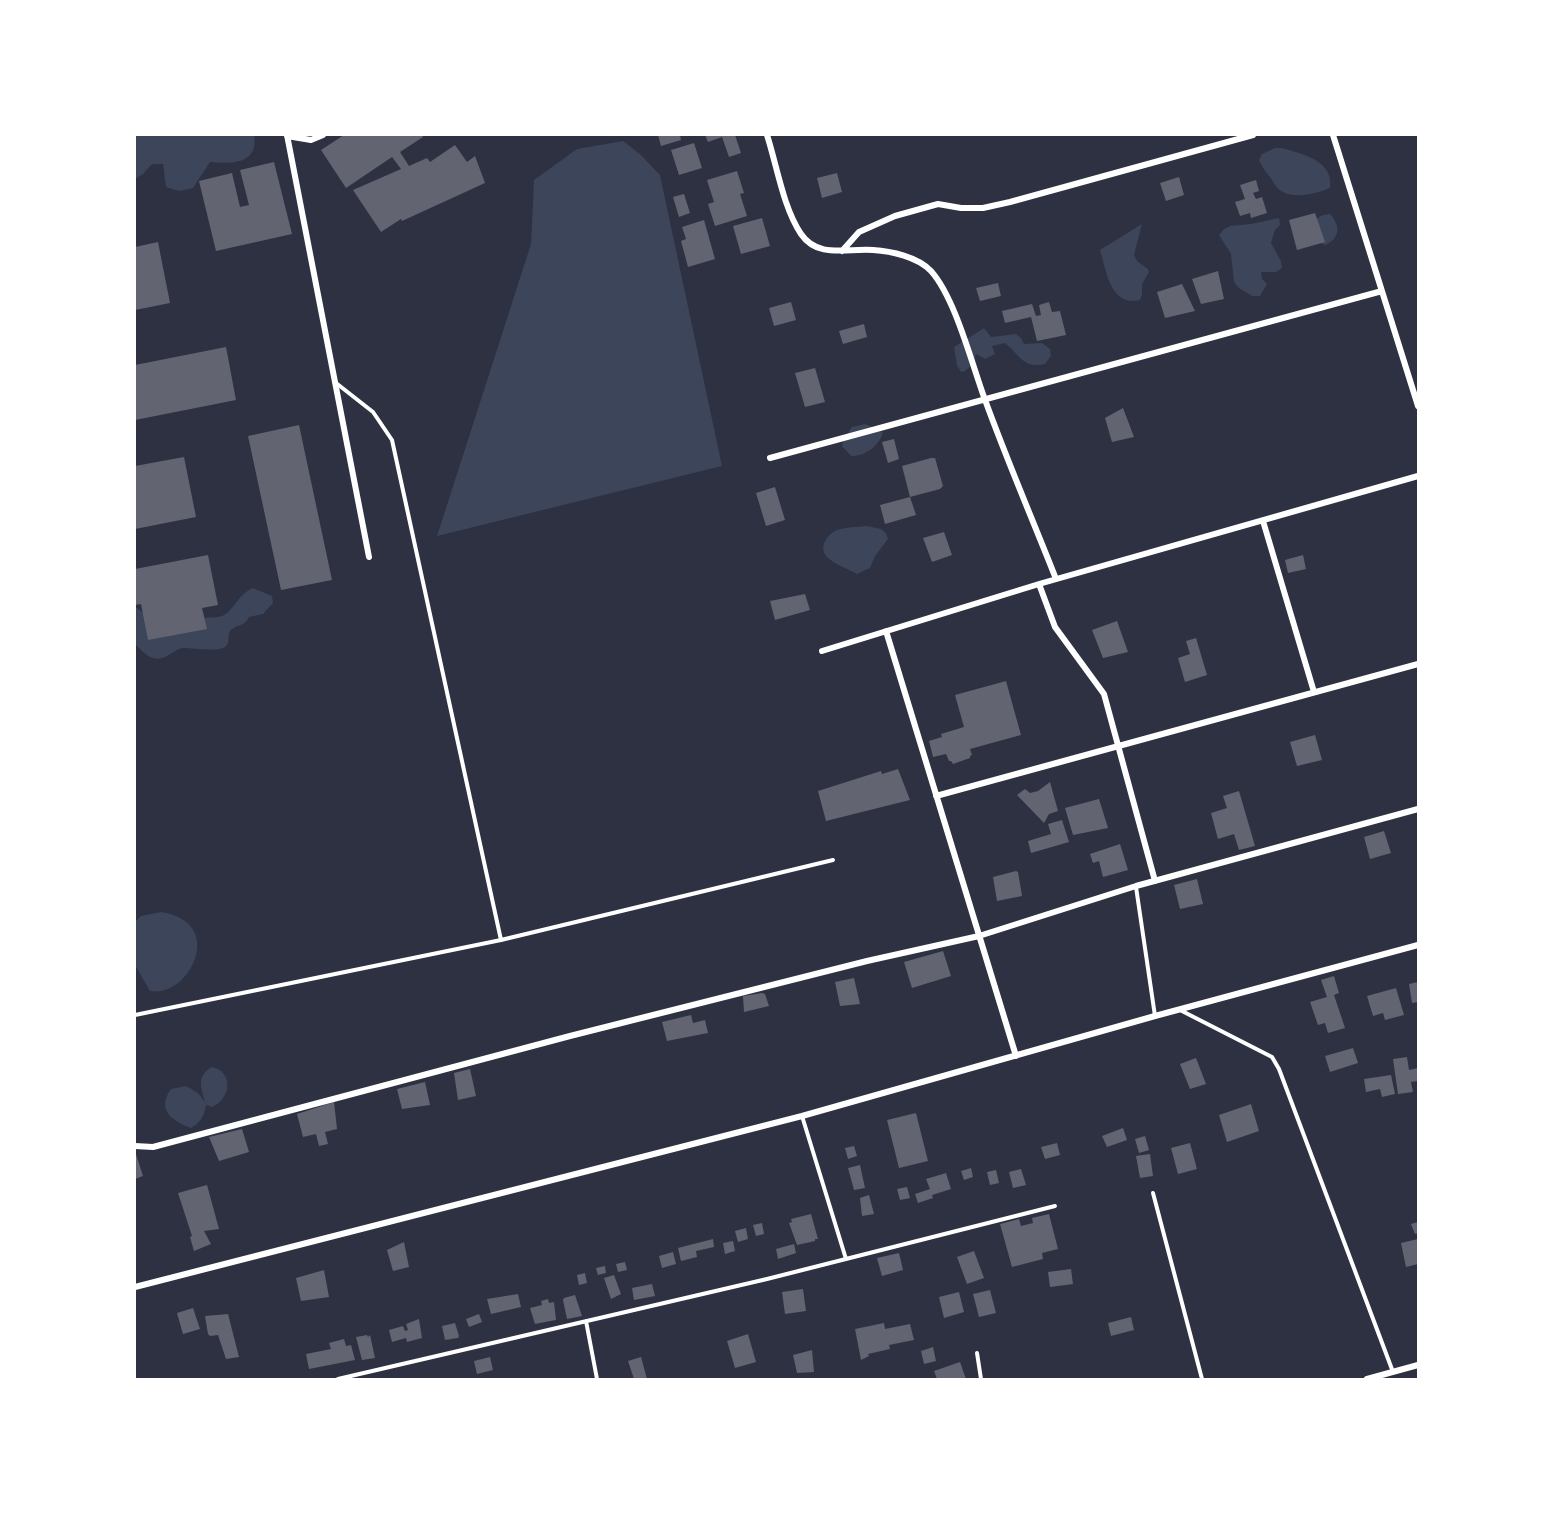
<!DOCTYPE html>
<style>
body{margin:0}
#map{position:relative;width:1553px;height:1514px;overflow:hidden;background:#2d3142;font-family:Raleway,sans-serif}
canvas{display:block}
.frame{position:absolute;inset:0;border:136px solid #fff;pointer-events:none}
</style>
<div id="map">
<canvas width="1553" height="1514"></canvas>
<div class="frame"></div>
</div>
<script>
const c = document.querySelector('canvas').getContext('2d');
c.lineJoin = 'round';
function paint(path, color) { c.fillStyle = color; c.fill(path, 'evenodd'); }
function stroke(path, color, width, dash) { c.strokeStyle = color; c.lineWidth = width; c.lineCap = dash ? 'butt' : 'round'; c.setLineDash(dash || []); c.stroke(path); }
const green = new Path2D(`
 M135,135H254C259,165 230,164 210,162L193,188L179,191L166,187L163,164H152L143,174L135,179Z
 M623,141L640,154L660,175L722,466L437,536L531,244L534,180L577,149Z
 M1275,148H1282C1302,154 1334,160 1330,188C1316,194 1286,202 1275,185C1273,183 1272,179 1270,177C1265,171 1262,167 1259,160L1262,154Z
 M1330,214C1341,226 1340,239 1325,245L1318,242L1314,220L1323,215Z
 M1279,218L1280,225L1275,230L1271,243L1281,261L1282,268L1276,272H1261L1262,279L1267,284L1260,296H1252L1239,288L1234,282L1231,254L1219,235L1224,229L1230,226L1251,224Z
 M1142,224L1134,255L1137,261L1148,269L1149,272L1142,284V294L1140,300C1110,308 1106,269 1100,250Z
 M984,328L991,337L1016,334L1021,338L1024,344L1042,343L1050,349L1051,356L1045,364C1023,369 1020,355 1005,343L992,346L995,354L985,359L976,354L973,364L965,371L961,372L957,365L954,347Z
 M865,424L878,429L883,433C879,446 864,457 851,456L842,446L844,439L852,427Z
 M867,526L881,529L886,533L888,539L875,556L870,568L857,574C848,569 834,564 827,557C818,548 827,534 837,530C846,527 857,527 867,526Z
 M253,588L272,596L273,603L263,614L249,617C243,628 237,624 231,630C226,636 231,643 225,647C218,652 192,648 183,648C173,649 166,662 153,658C146,656 140,649 135,644V607C139,609 142,613 147,613C160,616 211,620 222,616C234,611 237,595 253,588Z
 M161,912C228,922 189,999 150,991L135,965V922L141,916Z
 M212,1067C234,1072 231,1099 212,1107L206,1105C205,1115 200,1123 191,1128C172,1121 156,1110 171,1089L186,1086L198,1093L205,1102C201,1087 196,1076 212,1067Z`);
const building = new Path2D(`
 M344,135H422L423,137L400,152L409,166L427,158L430,162L455,145L467,162L475,156L485,183L402,221L401,219L381,232L353,190L401,169L392,157L346,188L321,150Z
 M658,135H680L681,140L661,146Z
 M705,135H735L741,153L729,157L722,137L708,142Z
 M694,143L702,168L679,175L671,150Z
 M274,162L292,234L216,251L199,181L232,173L240,207L249,205L240,170Z
 M737,171L744,193L740,194L747,216L715,226L708,204L714,202L707,180Z
 M837,173L842,192L822,198L817,178Z
 M1179,177L1184,195L1166,201L1160,183Z
 M1256,180L1259,191L1253,193L1256,199L1262,197L1267,213L1251,218L1250,213L1240,216L1235,202L1245,199L1240,185Z
 M684,194L690,213L679,217L673,197Z
 M1315,213L1325,242L1297,250L1289,220Z
 M762,218L770,246L741,254L733,226Z
 M704,220L715,259L688,267L681,241L686,239L682,227Z
 M158,242L170,303L135,310V247Z
 M1218,271L1224,299L1201,304L1192,279Z
 M998,283L1001,296L980,301L976,288Z
 M1182,284L1195,311L1165,318L1157,292Z
 M791,302L796,320L774,326L769,308Z
 M1049,302L1052,312L1060,311L1066,335L1037,341L1031,317L1005,323L1002,311L1032,304L1036,316L1041,315L1039,305Z
 M864,324L867,337L843,344L839,331Z
 M226,347L236,400L135,420V365Z
 M815,368L825,402L805,407L795,373Z
 M1123,408L1134,437L1112,442L1105,418Z
 M299,425L332,580L281,590L248,436Z
 M894,439L899,459L888,463L882,442Z
 M184,457L196,517L135,529V466Z
 M931,458H935L943,486L940,489L910,497L902,466Z
 M775,487L785,520L766,526L756,493Z
 M910,497L916,515L885,524L880,505Z
 M944,532L952,555L932,562L923,538Z
 M208,555L218,605L202,608L207,629L148,640L141,604L135,605V569Z
 M1303,555L1306,569L1288,573L1285,560Z
 M805,594L810,610L775,620L770,601Z
 M1117,621L1128,652L1103,658L1092,630Z
 M1196,638L1207,675L1185,682L1178,658L1190,654L1186,641Z
 M1006,681L1021,735L970,749L972,755L970,756V758L953,764L951,761H949L946,754L933,757L929,741L942,737L941,734L964,727L955,695Z
 M1315,735L1322,760L1297,766L1290,742Z
 M898,769L910,800L826,821L818,791L881,771L882,774Z
 M1050,782L1058,811L1049,814L1044,823L1017,795L1025,789L1030,793L1038,791Z
 M1239,791L1255,846L1239,850L1234,834L1218,839L1211,813L1227,808L1223,796Z
 M1099,799L1108,828L1073,835L1065,808Z
 M1062,820L1069,842L1031,853L1028,841L1051,834L1048,824Z
 M1384,831L1391,853L1370,859L1364,837Z
 M1120,844L1128,870L1103,877L1099,861L1093,863L1090,854Z
 M1016,871L1018,872L1022,896L997,901L993,877Z
 M1197,879L1203,904L1180,909L1174,885Z
 M943,951L951,976L912,988L904,962Z
 M1334,976L1339,993L1334,995L1345,1028L1328,1033L1325,1023L1318,1025L1310,1002L1327,997L1321,980Z
 M854,978L860,1004L840,1006L835,982Z
 M1418,982V1002L1412,1003L1409,984Z
 M1396,988L1404,1015L1385,1020L1383,1013L1373,1016L1367,996Z
 M762,993L765,994L769,1006L744,1012L743,996Z
 M691,1015L693,1023L705,1020L708,1033L667,1041L662,1022Z
 M1353,1048L1358,1063L1330,1072L1325,1056Z
 M1407,1057L1409,1070L1418,1068V1081L1411,1082L1413,1092L1398,1094L1393,1059Z
 M1196,1058L1206,1084L1190,1089L1180,1064Z
 M470,1069L476,1096L458,1100L454,1073Z
 M1391,1075L1395,1094L1382,1097L1380,1089L1366,1092L1364,1079Z
 M425,1082L430,1105L402,1109L397,1089Z
 M334,1102L337,1129L325,1132L328,1144L319,1146L316,1134L303,1137L297,1114Z
 M1251,1104L1259,1131L1227,1142L1219,1115Z
 M916,1113L928,1161L899,1168L887,1120Z
 M1123,1128L1127,1140L1107,1147L1102,1136Z
 M242,1129L249,1152L219,1161L209,1137Z
 M1145,1136L1149,1150L1139,1153L1135,1139Z
 M1057,1143L1060,1155L1045,1159L1041,1147Z
 M1190,1143L1197,1169L1178,1174L1171,1148Z
 M854,1146L857,1156L848,1159L845,1148Z
 M135,1151L143,1176L135,1179Z
 M1150,1154L1153,1176L1140,1178L1136,1156Z
 M860,1165L865,1188L854,1190L848,1168Z
 M971,1168L973,1177L964,1180L961,1171Z
 M1021,1169L1026,1185L1013,1188L1009,1172Z
 M996,1170L999,1183L990,1185L987,1172Z
 M946,1173L951,1189L932,1195L933,1198L918,1203L915,1194L930,1189L926,1179Z
 M207,1185L219,1229L204,1231L211,1244L194,1251L190,1237L192,1236L178,1193Z
 M907,1187L910,1198L900,1200L897,1189Z
 M869,1195L874,1214L862,1216L860,1198Z
 M811,1214L818,1239H815V1241L797,1245L789,1223L792,1222L791,1219Z
 M1049,1214L1058,1249L1042,1253L1043,1259L1012,1267L1000,1224L1019,1219L1021,1226L1033,1223L1032,1218Z
 M1418,1222V1233L1415,1234L1411,1224Z
 M762,1223L764,1234L756,1236L753,1225Z
 M746,1228L748,1239L738,1242L735,1231Z
 M713,1239L714,1247L696,1251L697,1257L681,1261L678,1248Z
 M1418,1239V1264L1406,1267L1401,1243Z
 M733,1241L735,1251L725,1254L723,1243Z
 M404,1242L409,1267L393,1271L387,1250Z
 M794,1244L796,1253L778,1259L776,1249Z
 M974,1251L984,1278L967,1284L957,1257Z
 M673,1252L676,1264L662,1268L659,1256Z
 M899,1253L903,1270L882,1276L877,1258Z
 M625,1262L627,1270L618,1272L616,1264Z
 M605,1266L606,1273L598,1275L596,1268Z
 M1071,1269L1073,1284L1050,1287L1048,1272Z
 M324,1270L329,1297L301,1301L296,1278Z
 M585,1273L587,1283L579,1285L577,1275Z
 M614,1275L621,1294L611,1299L604,1278Z
 M652,1284L655,1296L634,1300L632,1288Z
 M803,1289L806,1311L785,1314L782,1292Z
 M990,1290L996,1313L979,1317L973,1294Z
 M959,1292L964,1312L944,1318L939,1297Z
 M518,1294L521,1307L491,1314L487,1299Z
 M575,1295L582,1316L567,1319L563,1300L564,1298Z
 M548,1299L549,1303L554,1302L556,1320L535,1324L530,1308L542,1305L541,1301Z
 M193,1308L200,1329L183,1334L177,1313Z
 M228,1314L239,1357L226,1359L218,1335L210,1336L208,1334L205,1316Z
 M479,1314L482,1322L469,1327L466,1319Z
 M1131,1317L1134,1330L1111,1336L1108,1323Z
 M419,1319L422,1338L407,1342L406,1338L392,1342L389,1330L403,1326L405,1331L408,1330L406,1324Z
 M455,1323L459,1336L458,1338L445,1340L442,1326Z
 M884,1323L885,1329L910,1324L914,1340L889,1345L890,1349L868,1354L869,1356L861,1360L855,1329Z
 M748,1334L756,1362L735,1368L727,1341Z
 M367,1335L368,1337L370,1335L375,1358L362,1360L356,1337Z
 M344,1339L346,1346L351,1345L355,1360L309,1369L306,1354L331,1349L329,1343Z
 M933,1347L936,1361L924,1364L921,1351Z
 M812,1350L814,1372L797,1373L793,1355Z
 M490,1357L493,1370L477,1374L474,1361Z
 M641,1357L647,1379H634L628,1361Z
 M960,1362L966,1379H937L934,1371Z`);
const service = new Path2D(`
 M336,383L373,412L392,440L501,940
 M1136,887L1155,1016
 M1180,1010L1272,1057L1279,1069L1393,1372
 M135,1015L501,940L833,860
 M802,1116L846,1259
 M1153,1193L1202,1379
 M586,1321L597,1379
 M977,1353L981,1379
 M338,1379L767,1279L1055,1206`);
const minor = new Path2D(`
 M287,135L369,557
 M767,135C777,166 783,207 801,234C818,259 847,248 873,250C891,251 918,257 931,271C955,298 971,361 984,397C1006,458 1032,518 1056,579
 M1333,135L1418,406
 M287,136L311,140L323,135
 M842,251L859,232L895,216L938,204L961,208H983L1010,202L1253,135
 M770,458L1382,291
 M1263,521L1314,692
 M1039,584L1055,627L1104,694L1155,881
 M886,631L1016,1056
 M822,651L1039,584L1418,476
 M936,796L1418,664
 M135,1146L153,1147L570,1036L867,961L979,936L1136,886L1418,809
 M135,1287L802,1116L1155,1016L1418,945
 M1367,1379L1418,1365`);
paint(green, '#3c4559');
paint(building, '#626471');
stroke(service, '#fff', 4);
stroke(minor, '#fff', 6);
</script>
